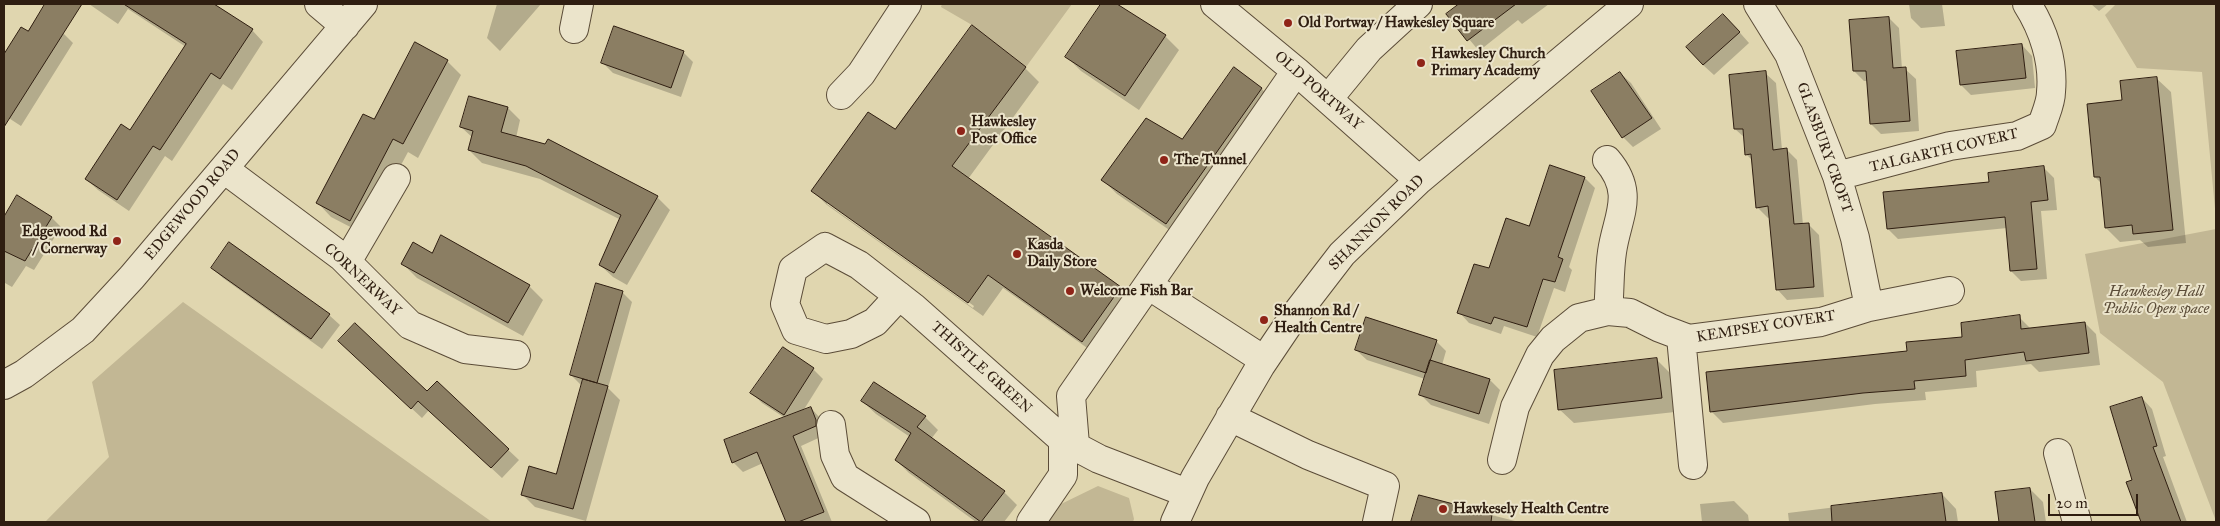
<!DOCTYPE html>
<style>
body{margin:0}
#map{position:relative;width:2220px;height:526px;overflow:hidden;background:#e0d6af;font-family:"IM FELL Great Primer",serif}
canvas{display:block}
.frame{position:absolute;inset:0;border:5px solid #2f1e11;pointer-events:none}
.scale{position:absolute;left:2048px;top:494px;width:90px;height:22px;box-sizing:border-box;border:2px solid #2f1e11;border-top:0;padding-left:6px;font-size:15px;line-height:18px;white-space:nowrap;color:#2f1e11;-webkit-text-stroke:4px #ebe4cb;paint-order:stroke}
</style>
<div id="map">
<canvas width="2220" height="526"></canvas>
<div class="frame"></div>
<div class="scale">20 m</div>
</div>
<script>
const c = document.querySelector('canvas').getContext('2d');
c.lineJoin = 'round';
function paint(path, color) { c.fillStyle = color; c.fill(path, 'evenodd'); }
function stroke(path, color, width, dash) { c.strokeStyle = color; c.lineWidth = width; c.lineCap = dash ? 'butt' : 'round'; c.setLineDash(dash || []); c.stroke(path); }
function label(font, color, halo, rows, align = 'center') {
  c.font = font + ' "IM FELL Great Primer",serif'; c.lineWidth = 4; c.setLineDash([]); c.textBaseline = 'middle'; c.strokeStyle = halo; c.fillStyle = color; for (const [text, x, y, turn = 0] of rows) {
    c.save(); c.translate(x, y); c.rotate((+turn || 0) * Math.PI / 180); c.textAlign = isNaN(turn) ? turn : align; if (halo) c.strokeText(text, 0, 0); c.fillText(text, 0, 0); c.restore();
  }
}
const green = new Path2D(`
 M942,4H1072L1026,67L972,25L941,7Z
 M2116,4H2216V219L2202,72L2137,68L2105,15Z
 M2216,229V521L2163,382L2100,333L2085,254Z
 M183,302L492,522H45L109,457L92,382Z
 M1098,486L1129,498L1134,519L1133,522H1046L1057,506Z`);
const shadow = new Path2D(`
 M89,4H170L208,28L252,30L263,42L232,90L223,84L172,161L165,156L129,211L98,190L86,179L130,132L186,47L128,9L118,24Z
 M497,4H541L500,51L487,38Z
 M1103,4H1115L1165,36L1179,50L1139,110L1081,71L1067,57Z
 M1461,4H1549L1522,24L1518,20L1479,51L1448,14Z
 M1909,4H1942L1945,26L1921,28L1911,18Z
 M2091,4H2108L2099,11Z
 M1889,18L1899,28L1902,69H1905L1916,79L1919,131L1881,134L1871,124L1868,81H1864L1854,71Z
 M1734,26L1749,43L1714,75L1703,65Z
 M21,28L28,33H63L73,43L21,126L4,115V56Z
 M2022,45L2032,56L2035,88L1971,95L1961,85Z
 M683,52L693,62L681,97L613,73L603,63Z
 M447,61L461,75L418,158L408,152L364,234L331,217L317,202L374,121Z
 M1025,68L1039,82L968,179L1120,288L1135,302L1097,355L1003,288L983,316L827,205L813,191L896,130ZM827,201L974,306L973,308L827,204Z
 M1620,73L1631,83L1661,129L1633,147L1623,137Z
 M1765,73L1776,83L1782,150H1787L1797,160L1803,225H1809L1819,235L1824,297L1787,300L1777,289L1770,217L1768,218L1757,207L1753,161L1746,154L1745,138L1735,129Z
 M2156,78L2171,92L2186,243L2148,247L2140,240L2120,242L2106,228L2102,184L2095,177L2123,101Z
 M1261,88L1275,103L1181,238L1117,194L1103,180L1182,141Z
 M470,97L508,108L520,120L516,138L657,197L670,210L627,285L613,277L600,265L621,220L540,179L482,163L469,150L473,138L461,127Z
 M1551,166L1585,178L1595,188L1569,267L1572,270L1565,292L1554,288L1537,337L1504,326L1501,334L1469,323L1459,312L1489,270L1530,228Z
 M2044,168L2054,178L2057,210L2041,211L2047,279L2021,281L2011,271L2007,228L1898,239L1888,229L1990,183Z
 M18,197L52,218L61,227L34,270L26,266L12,287L5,283L4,285V219Z
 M403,264L529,286L543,300L523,336L417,278Z
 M212,268L329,315L340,325L322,349L223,278Z
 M622,292L632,302L608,388L620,400L586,521L535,507L523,495L557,475L582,386L571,375Z
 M2019,317L2031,329L2085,323L2096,334L2100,365L2039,372L2031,364L1976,371L1977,387L1925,392L1926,400L1875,404L1723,423L1711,411L1908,352L1964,338Z
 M1436,341L1446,351L1442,365L1490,380L1500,390L1489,424L1431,405L1420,394L1425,379L1367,360L1356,350Z
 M350,351L427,393L437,383L519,460L502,478L429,410L422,418Z
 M1657,360L1671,374L1675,412L1574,423L1559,409Z
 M813,369L823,379L803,411L811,408L820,418L825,435L801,446L832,522H788L763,463L743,472L734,463L725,441L785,418L762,403L752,393Z
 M2142,398L2152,409L2166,456L2163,457L2187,522H2142L2128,483L2134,480Z
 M862,401L925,417L938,430L931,439L1004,492L1017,505L1004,522H976L909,473L896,460L910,437L876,414Z
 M2030,489L2043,502L2046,522H2000L1996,493Z
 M1942,494L1956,509L1958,522H1789L1788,513Z
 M1420,497L1519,522H1413Z
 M1734,501L1748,515L1749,522H1702L1700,504Z`);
const building = new Path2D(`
 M45,4H82L4,127V54L21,27L28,31Z
 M124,4H214L253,29L220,79L211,73L160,150L153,146L117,200L85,179L121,124L130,130L186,44Z
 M1101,4H1117L1166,35L1125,96L1065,57Z
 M1459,4H1516L1467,41L1446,14Z
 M1723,14L1740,32L1703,65L1686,47Z
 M1889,17L1893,68L1906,67L1910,121L1870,124L1866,71H1853L1849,20Z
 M972,25L1026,67L952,166L1121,287L1082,342L988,275L968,303L811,191L868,112L895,129Z
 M614,26L684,51L671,88L601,63Z
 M415,42L448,60L403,144L393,139L350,221L316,203L363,114L374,119Z
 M2022,44L2026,78L1960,85L1956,51Z
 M1234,67L1262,88L1166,224L1101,180L1146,118L1182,139Z
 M1766,71L1773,150L1787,148L1794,224L1809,223L1814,287L1776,290L1768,206L1756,208L1751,154L1745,155L1743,129H1734L1729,75Z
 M1620,72L1652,118L1622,138L1591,91Z
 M2157,77L2173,230L2133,234L2132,225L2105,228L2100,177H2094L2087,104L2122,100L2120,81Z
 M469,96L508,107L501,132L545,144L548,139L658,196L614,273L599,265L621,215L526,166L468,150L473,131L460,127Z
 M1550,165L1585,177L1558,257L1563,259L1555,282L1543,279L1527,327L1494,317L1491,324L1457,313L1474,264L1489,268L1506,218L1529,226Z
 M2044,166L2048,200L2031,202L2037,269L2010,271L2005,217L1887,229L1883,192L1989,182L1988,173Z
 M17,195L52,217L25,261L4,251V217Z
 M441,235L530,285L508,323L401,264L413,242L432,253Z
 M229,242L330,314L311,339L211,268Z
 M596,283L623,291L597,383L570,375Z
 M2020,315L2021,329L2085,322L2089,353L2026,361L2024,352L1965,360L1966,376L1914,381L1915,389L1863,393L1710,412L1706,372L1907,351L1906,342L1962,337L1961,323Z
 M1366,317L1437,340L1426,373L1355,350Z
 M355,323L427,391L437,381L509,449L491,468L418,401L411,409L338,341Z
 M783,347L814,368L784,415L750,393Z
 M1657,358L1662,398L1558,410L1554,370Z
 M1430,360L1490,379L1479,414L1419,395Z
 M583,379L608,386L573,509L521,495L529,466L556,474Z
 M874,382L926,416L917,427L1005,491L981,522L895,460L911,433L861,401Z
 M2142,397L2157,446L2153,447L2181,522H2141L2126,482L2132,480L2110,407Z
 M811,407L816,420V426L793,436L824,512L798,522H786L757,452L732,463L724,440Z
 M2030,488L2035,522H1999L1995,492Z
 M1942,493L1946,522H1832L1831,506Z
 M1419,495L1492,514L1491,522H1411Z`);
const minor = new Path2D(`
 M319,4L345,26
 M1215,4L1296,71L1419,180
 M1758,4L1789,54L1837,176L1855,238L1869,307L1950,291
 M574,29L579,4
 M841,95L861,74L907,4
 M1328,99L1369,49L1418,4
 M1607,160C1636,194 1617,216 1612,252C1609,272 1610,292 1608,311
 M224,169L342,257L410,325L465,349L516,355
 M1837,176L1950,146L2017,136L2042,125C2045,115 2051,103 2051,92C2054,61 2043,29 2027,4
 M347,262L396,178
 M1148,285L1264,360
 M899,296L875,322L851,334L826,339L796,330L785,304L793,269L825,247L859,265L913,307L1063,440L1099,459L1187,493
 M1681,337L1693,465
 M4,385L24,374L83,330L132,277L363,4
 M1230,417L1308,455L1385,486L1377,522
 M831,425L835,455L845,477L916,522
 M1075,445L1071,396L1296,71
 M2058,453L2077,522
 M1502,460L1515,407L1540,355L1553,339L1579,318L1608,311L1630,313L1660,328L1689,339L1821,322L1869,307
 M1031,522L1063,475V440
 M1175,522L1195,478L1261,365L1292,319L1342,254L1419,180L1629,4`);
const markers = [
 [1288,23,5,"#8f2418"],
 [1421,63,5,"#8f2418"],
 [961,131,5,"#8f2418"],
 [1164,160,5,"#8f2418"],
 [117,241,5,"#8f2418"],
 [1017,254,5,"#8f2418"],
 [1070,291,5,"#8f2418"],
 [1264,320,5,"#8f2418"],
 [1443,509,5,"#8f2418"]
];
const poiNames = [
 ["Old Portway / Hawkesley Square",1298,23],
 ["Hawkesley Church",1431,54],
 ["Primary Academy",1431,71],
 ["Hawkesley",971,122],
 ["Post Office",971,139],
 ["The Tunnel",1174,160],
 ["Edgewood Rd",107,232,"right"],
 ["/ Cornerway",107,249,"right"],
 ["Kasda",1027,245],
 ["Daily Store",1027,262],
 ["Welcome Fish Bar",1080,291],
 ["Shannon Rd /",1274,311],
 ["Health Centre",1274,328],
 ["Hawkesely Health Centre",1453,509]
];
const streetNames = [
 ["OLD PORTWAY",1318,91,41],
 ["GLASBURY CROFT",1824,148,70],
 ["TALGARTH COVERT",1944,151,-13],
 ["EDGEWOOD ROAD",193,205,-50],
 ["SHANNON ROAD",1377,223,-45],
 ["CORNERWAY",362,280,43],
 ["KEMPSEY COVERT",1766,327,-9],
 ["THISTLE GREEN",981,368,42]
];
const parkNames = [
 ["Hawkesley Hall",2156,292],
 ["Public Open space",2156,309]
];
paint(green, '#c2b794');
paint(shadow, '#0003');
paint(building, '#8b7e63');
stroke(building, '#2f1e11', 1);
stroke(minor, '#5b4c38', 30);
stroke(minor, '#ebe4cb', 28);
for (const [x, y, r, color] of markers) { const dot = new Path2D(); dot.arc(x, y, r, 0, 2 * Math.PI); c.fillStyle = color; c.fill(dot); stroke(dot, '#ebe4cb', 2); }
label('bold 15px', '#2f1e11', '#ebe4cb', poiNames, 'left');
label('15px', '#2f1e11', '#ebe4cb', streetNames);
label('italic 15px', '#5b4c38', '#ebe4cb', parkNames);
</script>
